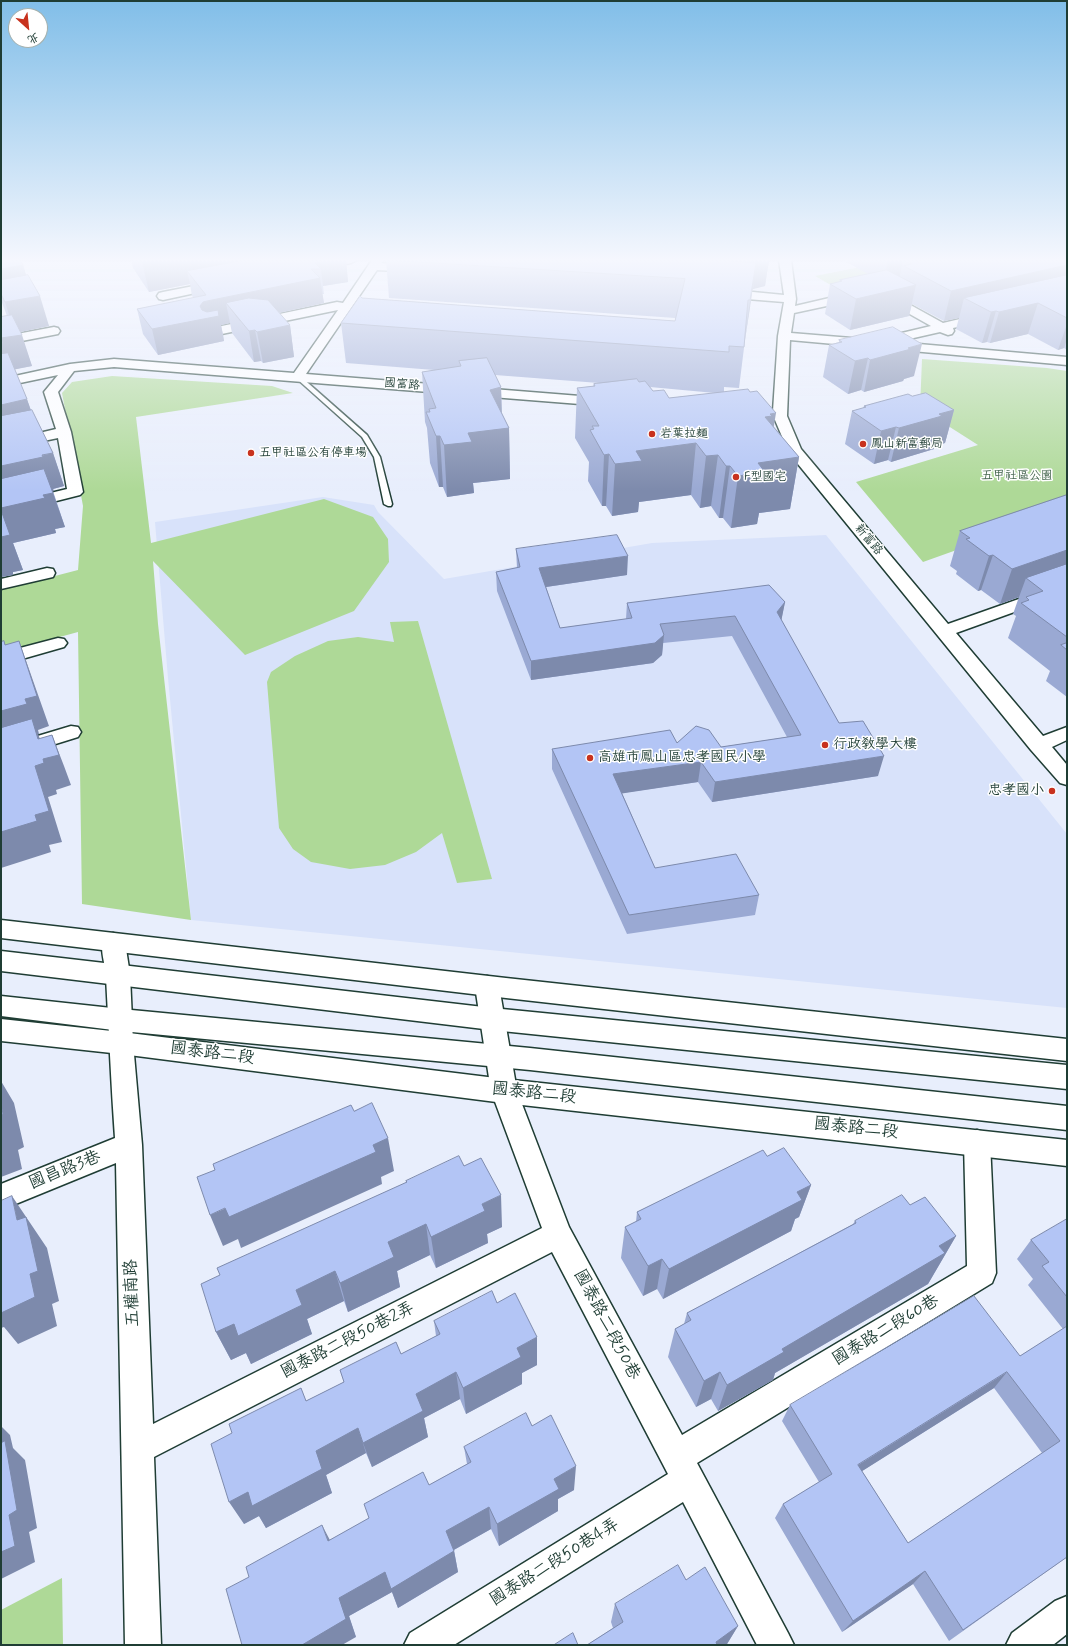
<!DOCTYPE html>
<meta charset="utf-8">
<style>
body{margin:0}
#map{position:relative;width:1068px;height:1646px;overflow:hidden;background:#e8eefc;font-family:Mynerve,"LXGW WenKai TC",sans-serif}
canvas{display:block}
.frame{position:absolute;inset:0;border:2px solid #1f3d34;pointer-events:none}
.north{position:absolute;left:8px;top:8px;width:40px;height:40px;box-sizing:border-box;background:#fff;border:1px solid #a5b1ae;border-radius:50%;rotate:153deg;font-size:11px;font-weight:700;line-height:16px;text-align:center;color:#1f3d34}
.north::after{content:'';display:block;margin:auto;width:14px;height:18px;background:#c8321e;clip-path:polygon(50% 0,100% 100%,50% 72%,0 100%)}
</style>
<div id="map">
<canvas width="1068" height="1646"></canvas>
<div class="frame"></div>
<div class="north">北</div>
</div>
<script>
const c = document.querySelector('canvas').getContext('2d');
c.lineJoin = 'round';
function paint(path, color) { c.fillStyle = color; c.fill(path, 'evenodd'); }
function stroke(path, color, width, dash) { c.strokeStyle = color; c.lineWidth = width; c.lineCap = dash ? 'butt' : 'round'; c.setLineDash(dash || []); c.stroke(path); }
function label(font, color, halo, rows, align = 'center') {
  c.font = font + ' Mynerve,"LXGW WenKai TC",sans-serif'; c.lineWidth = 3; c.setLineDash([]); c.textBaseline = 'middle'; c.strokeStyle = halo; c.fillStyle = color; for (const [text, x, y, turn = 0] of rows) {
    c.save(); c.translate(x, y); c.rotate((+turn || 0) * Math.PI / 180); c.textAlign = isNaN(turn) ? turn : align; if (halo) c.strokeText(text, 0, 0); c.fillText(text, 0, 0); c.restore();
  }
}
const built = new Path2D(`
 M323,497L374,505L378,512L444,579L652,543L826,535L1067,834V1008L191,920L168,678L155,522Z`);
const green = new Path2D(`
 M870,265L896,280L843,292L815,276Z
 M922,359L1047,368L1067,371V515L1063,512L923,562L856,482L978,445L920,408Z
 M112,376L272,386L293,393L136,417L151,543L324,499L373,517L388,539L389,562L354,611L245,655L153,561L158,624L191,920L82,904L78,632L1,653V590L78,570L83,506L62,393L72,382Z
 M418,621L492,879L457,883L442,833L416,852L385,865L350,869L311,862L293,849L279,828L267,682L271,672L295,656L328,641L358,637L394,642L390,622Z
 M62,1578L63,1645H1V1610Z`);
const lane = new Path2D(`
 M296,376H300L367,435L380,457L392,504L391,506H388L384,504L374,457L362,437L296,378Z`);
const street = new Path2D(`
 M332,260H357L351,263L318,269L314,268L312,266L314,264Z
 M372,260H384L381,263L414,266L418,267L420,269L418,271L414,272L377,270L306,374L605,398L610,399L612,402L610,405L605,406L114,367L74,371L58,392L71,432L83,492L80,495L1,515V505L67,489L58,438L1,450V442L56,429L44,392L58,375L1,387V379L70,364L114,359L294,373L338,310L212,336L208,335L206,332L208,329L212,328L337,302L343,303Z
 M779,260H791L796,299L795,306L855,292L859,293L861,296L859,299L794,313L791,333L888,341L887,339L889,336L931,326L883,299L881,296L883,293L887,292L943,323L985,313L989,314L991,317L989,320L953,328L954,331L952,334L948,335L940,332L896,342L1067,357V365L790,340L787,416L801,449L948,624L1067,582V593L956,633L1043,736L1067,727V740L1052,747L1067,765V785L1060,783L1031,750L789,453L775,420L743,416L741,413L743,410L748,409L773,411L778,336L784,302L722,297L718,296L716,293L718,290L722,289L784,295Z
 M219,281L223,283L225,285L223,287L163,300L159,299L157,296L159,293L163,292Z
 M54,327L58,328L60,331L58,334L1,345V337Z
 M47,568L53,569L55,573L53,577L1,589V579Z
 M58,638L64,639L67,643L64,647L1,665V653Z
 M71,726L78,727L81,732L78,737L1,761V747Z
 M113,933L121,936L125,942L130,975L133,1043L142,1145L153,1424L542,1228L491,1091L475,986L479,979L487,976L495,979L499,986L517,1091L569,1227L682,1435L967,1266L964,1142L968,1133L977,1130L986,1133L990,1142L996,1273L992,1283L697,1463L788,1633L794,1645H757L683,1502L454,1645H404L410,1633L668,1474L552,1252L154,1457L161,1645H125L116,1163L1,1210V1184L115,1138C111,1084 109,1031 106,977C106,964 98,948 105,936Z
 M1067,1596V1634L1053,1645H1006L1012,1633L1055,1601Z`);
const secondary = new Path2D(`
 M1,920L506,978L1067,1039V1061L506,998L1,938Z
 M1,951L492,1008L1067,1065V1089L492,1030L1,971Z
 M1,996L121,1009L530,1048L1067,1106V1130L530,1070L121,1031L1,1016Z
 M1,1019L121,1032L504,1079L1067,1140V1166L504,1103L121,1054L1,1041Z`);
const wall = new Path2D(`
 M1,260L23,265L26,275L49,326L20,332L32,366L15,369L31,410L53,453L64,486L53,489L54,491H53L65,527L55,529L56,533L13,543L23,570L13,572V575L1,577V317L7,316L1,300Z
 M131,260H346L348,282L323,286L324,294H322L324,303L279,313L290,325L294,357L263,363L261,361L254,362L232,333L230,323L221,325L223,335L224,341L158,355L143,334L137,309L194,298L192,296L190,284L149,292L133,268Z
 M386,260H769L765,286L753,289L752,291L745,340L739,388L724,387V392L774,427L799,457L790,509L759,513L757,524L731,528L723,518H719L711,506L700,508L691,495L639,502L638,512L612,516L606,506H602L588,481L589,462L575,438L577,388L593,386L594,384L599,383L495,375L501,387L502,413L509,428L510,479L473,483L474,493L447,497L443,487H439L430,463L427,428L425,422L422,372L434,370L346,363L341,323L362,298L675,321V318L389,298ZM650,387L715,393L669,398L653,391Z
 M843,260H1067V350L1064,348L1058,350L1028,334L990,343L987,342L982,343L956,329L959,318L944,321L912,304L909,316L850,330L825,314L830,284L840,282V280L868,274Z
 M839,340L914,376L904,379L903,381L864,392L861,390L848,394L823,377L829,345L839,342Z
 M912,396L954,410L945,443L934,446V449L891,462L888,460L874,464L845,444L852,411L863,408L864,406Z
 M1067,495V697L1046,681L1050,671L1008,638L1016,616L1013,614L1019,597L1000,604L981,590L978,591L956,574L957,571L950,566L960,531Z
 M516,549L627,575L546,587L560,628L626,619L627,603L785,602L781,621L839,723L878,776L712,802L698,782L622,793L655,868L759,895L755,915L627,934L552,769V749L677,743L721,747L787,737L732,636L663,643L662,655L653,663L531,680L497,591L496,572L517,568Z
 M767,1156L811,1185L799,1217L795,1219L791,1231L663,1299L657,1289L643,1296L621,1258L625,1227L636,1222L637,1212Z
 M406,1181L502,1227L487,1234L488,1243L436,1268L430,1255L397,1271L400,1287L348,1312L344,1301L307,1319L312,1334L251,1364L246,1353L231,1360L216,1332L220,1275L406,1183Z
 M910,1205L956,1236L928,1284L775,1373L773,1380L718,1411L711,1399L696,1407L668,1357L675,1329L684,1324L687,1313L853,1224L855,1221Z
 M1067,1219V1557L949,1641L913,1584L842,1632L775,1518L783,1504L819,1482L782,1421L790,1405L1020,1356L1063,1329L1028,1285L1033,1279L1017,1259L1031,1240ZM994,1388L1042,1453L908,1543L862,1471Z
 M497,1303L537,1365L522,1373V1384L466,1414L460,1399L424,1418L428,1437L372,1467L366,1453L326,1475L332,1493L266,1528L259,1516L244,1524L232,1433L301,1388L306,1401L344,1382L340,1370L401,1354L436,1336L434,1321Z
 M532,1426L574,1490L558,1499V1511L499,1546L491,1529L454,1550L458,1572L398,1608L392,1592L349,1616L356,1637L249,1577L330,1540L467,1464L464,1447Z
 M686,1580L738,1626L727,1644L725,1645H587L613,1628L611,1622L615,1604Z`);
const shadedWall = new Path2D(`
 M154,260H324L187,271L190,284L149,292L142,262Z
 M331,260H346L348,282L323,286L321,269L315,263Z
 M756,260H769L765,286L753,289Z
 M888,260H979L911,264L903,260L899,279L884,283Z
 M756,263L751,301L745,340L750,300Z
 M23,265L32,295L1,294V269Z
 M1067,265V292L964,298L959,318L944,321L951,291Z
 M320,278L324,303L240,321L226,303L230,323L221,325L223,335L224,341L158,355L152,329L200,306L203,302Z
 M916,285L909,316L850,330L856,299Z
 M40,296L49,326L15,333L5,302Z
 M1038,303L1028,334L990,343L999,312Z
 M996,311L987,342L982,343L991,312Z
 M1067,324V339L1064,348L1058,350Z
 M290,325L294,357L263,363L257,332Z
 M255,330L261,361L254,362L249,331Z
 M22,335L32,366L12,370L1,378V338Z
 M922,344L914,376L904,379L903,381L864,392L870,360L908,348Z
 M868,358L861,390L848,394L855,361Z
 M501,387L502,428H509L510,479L473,483L474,493L447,497L444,445L468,433L490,390Z
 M27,399L38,432L1,440V405Z
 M954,410L945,443L934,446V449L891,462L899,428L939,414Z
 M776,413L768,461L799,457L790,509L759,513L757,524L731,528L738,476L765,417L770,414Z
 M896,427L888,460L874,464L881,431Z
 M436,436H440L443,487H439Z
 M696,443L691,495L639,502L638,512L612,516L615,464L636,451Z
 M53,453L64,486L53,489L54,491L1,503V466Z
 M609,454L606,506H602L604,455Z
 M718,455L711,506L700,508L706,456Z
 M726,466H730L723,518H719Z
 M53,493L65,527L55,529L56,533L13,543L23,570L13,572V575L1,577V508L43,495Z
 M1067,550V581L1026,578L1019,597L1000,604L1012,569Z
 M993,555L981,590L978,591L989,556Z
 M628,556L627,575L539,588V568Z
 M785,602L781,622L777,612Z
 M664,635L662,655L653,663L531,680V661Z
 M19,641L30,672L49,726L38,730L39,734H38L44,749L52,735L64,766L71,785L56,790L57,794L48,797L62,842L49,845L51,852L1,868V832L35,815V766L1,746V711L25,699Z
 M884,756L878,776L712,802L715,782Z
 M701,762L698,782L612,795L613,774Z
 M1,1081L14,1103L24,1147L18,1150L22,1169L1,1177Z
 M388,1138L394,1171L381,1177L382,1184L241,1248L238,1239L223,1246L210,1215Z
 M811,1185L799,1217L795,1219L791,1231L663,1299L669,1269L797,1192Z
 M501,1195L502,1227L487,1234L488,1243L436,1268L431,1237L482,1204Z
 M12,1196L47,1248L59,1301L52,1304L57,1326L18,1344L4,1327L1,1328V1307L17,1220Z
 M426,1224L430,1255L397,1271L400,1287L348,1312L340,1283L388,1242Z
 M956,1236L928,1284L775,1373L773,1380L718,1411L727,1385L939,1246Z
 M662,1259L657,1289L643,1296L648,1266Z
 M335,1271L344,1301L307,1319L312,1334L251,1364L246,1353L231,1360L216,1332L296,1290Z
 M537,1337V1365L522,1373V1384L466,1414L463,1388L517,1348Z
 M456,1372L460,1399L424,1418L428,1437L372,1467L363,1443L416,1394Z
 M720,1372L711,1399L696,1407L704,1381Z
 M1007,1372L994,1388L848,1480L858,1465Z
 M1,1426L10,1435L13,1448L25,1460L37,1528L29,1532L35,1562L1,1579Z
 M358,1428L366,1453L326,1475L332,1493L266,1528L259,1516L244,1524L229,1502L316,1451Z
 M576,1466L574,1490L558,1499V1511L499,1546L497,1524L554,1479Z
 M489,1507L491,1529L450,1552L446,1531Z
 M322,1525L333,1546L328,1541Z
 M454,1551L458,1572L398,1608L392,1592L349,1616L356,1637L342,1645H302L339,1598L385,1572Z
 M925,1571L913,1584L842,1632L853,1621Z
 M738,1626L727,1644L725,1645H714L716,1642Z`);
const building = new Path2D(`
 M1,260H20L23,265L1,269Z
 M141,260H154L142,262Z
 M245,260H331L315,263L321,269H311L320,278L207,301L203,302L200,306L202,310L207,312L218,310L219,316L152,329L137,309L206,295L187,271Z
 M387,260H717L756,263L750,300H748L744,347L729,346V352L341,323L360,296L362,298L675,321L685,279Z
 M740,260H756V261Z
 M903,260H1067V265L951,291L904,266L911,264Z
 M887,270L916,285L856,299L830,284L842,281L840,280Z
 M28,275L40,296L5,302L1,294V280Z
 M1067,275V318L1038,303L999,312L996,311L991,312L964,298Z
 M249,298L268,300L290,325L257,332L255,330L249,331L226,303Z
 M12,315L22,335L1,338L3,343L1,344V317Z
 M893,327L922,344L908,348L911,349L870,360L868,358L855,361L829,345L842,342L839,340Z
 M8,353L27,399L1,405V354Z
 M487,358L501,387L490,390L509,428L468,433L472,442L444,445L440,436H436L426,412H430L429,409L436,408L422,372L461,366L459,361Z
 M637,379L639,382L645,381L653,391L664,390L669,398L748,389L750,392L757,391L776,413L770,414L772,416L765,417L799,457L758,463L765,472L738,476L730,466H726L718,455L706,456L696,443L636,451L642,461L615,464L609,454L604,455L590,430L594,429L592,426H599L577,388L595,386L594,384Z
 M926,393L954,410L939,414L942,416L899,428L896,427L881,431L852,411L866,407L864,406L908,394L912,396Z
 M32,410L53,453L42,455L43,457L1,466V416Z
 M44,469L53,493L43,495L45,498L1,508V479Z
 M1067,495V550L1012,569L993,555L989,556L966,539L970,538L960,531Z
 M1,510L10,535L1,537Z
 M617,535L628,556L539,568L560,628L632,618L627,603L769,585L785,602L777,612L839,723L863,721L884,756L715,782L701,762L613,774L655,868L736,854L759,895L629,915L552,749L670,730L677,743L696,726L709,730L721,747L801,735L735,616L660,624L664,635L655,643L531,661L496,572L520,567L516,549Z
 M1067,564V637L1021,603L1029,600L1026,597L1043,591L1026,578Z
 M4,641L5,645L19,641L37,696L25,699L27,704L1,711V642Z
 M1067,643V650L1061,645Z
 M32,719L38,739L52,735L59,755L43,759L44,763L35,766L49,811L35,815L37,821L1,832V728Z
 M1,1103L3,1114L1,1115Z
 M372,1103L388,1138L373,1145L376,1152L229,1217L225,1208L210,1215L197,1177L215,1170L213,1164L351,1105L354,1111Z
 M784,1148L811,1185L797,1192L802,1200L669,1269L662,1259L648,1266L625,1227L641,1219L637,1212L763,1150L767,1156Z
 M459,1156L464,1166L481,1158L501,1195L482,1204L485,1211L431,1237L426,1224L388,1242L394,1257L340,1283L335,1271L296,1290L302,1305L238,1336L234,1324L216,1332L201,1284L220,1275L217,1268L407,1182L406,1181Z
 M902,1195L910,1205L925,1197L956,1236L939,1246L945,1253L782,1349L784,1352L727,1385L720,1372L704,1381L675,1329L691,1320L687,1313L856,1223L855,1221Z
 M12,1196L17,1220L26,1217L38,1271L30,1274L35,1297L1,1313V1201Z
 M1067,1219V1297L1042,1266L1049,1262L1031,1240Z
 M492,1291L497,1303L515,1293L537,1337L517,1348L521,1357L463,1388L456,1372L416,1394L423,1411L363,1443L358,1428L316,1451L322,1469L252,1506L248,1492L229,1502L211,1444L232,1433L229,1424L301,1388L306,1401L344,1382L340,1370L396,1342L401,1354L440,1334L434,1321Z
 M974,1296L1020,1356L1067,1326V1557L963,1630L925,1571L853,1621L783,1504L832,1474L790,1405ZM1007,1372L1060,1441L908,1543L858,1465Z
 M526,1413L532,1426L551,1415L576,1466L554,1479L559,1489L497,1524L489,1507L446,1531L454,1551L391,1589L385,1572L339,1598L346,1619L302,1645H242L226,1589L249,1577L246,1567L322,1525L328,1541L369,1518L364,1504L423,1472L429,1485L471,1462L464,1447Z
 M5,1441L17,1510L9,1515L15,1546L1,1552V1443Z
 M678,1565L686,1580L705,1567L738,1626L716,1642L717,1645H587L623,1622L615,1604Z
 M573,1633L578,1645H554Z`);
const markers = [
 [652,434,4,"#c8321e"],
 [863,444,4,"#c8321e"],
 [251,453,4,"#c8321e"],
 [736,477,4,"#c8321e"],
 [825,745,4,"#c8321e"],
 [590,758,4,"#c8321e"],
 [1052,791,4,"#c8321e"]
];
const farStreetnames = [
 ["國富路",402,385,5],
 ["新富路",868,540,50]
];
const farPoinames = [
 ["岩葉拉麵",660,434],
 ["鳳山新富郵局",871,444],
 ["五甲社區公有停車場",259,453],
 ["F型國宅",744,477]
];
const farParknames = [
 ["五甲社區公園",1017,476]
];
const poiNames = [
 ["行政教學大樓",833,745],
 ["高雄市鳳山區忠孝國民小學",598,758],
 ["忠孝國小",1044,791,"right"]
];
const nearStreetnames = [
 ["國泰路二段",212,1054,7],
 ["國泰路二段",534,1094,6],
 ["國泰路二段",856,1129,6],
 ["國昌路3巷",65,1171,-22],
 ["五權南路",133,1293,-92],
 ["國泰路二段50巷",606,1325,62],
 ["國泰路二段60巷",886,1331,-31],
 ["國泰路二段50巷2弄",348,1341,-27],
 ["國泰路二段50巷4弄",555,1563,-32]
];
paint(built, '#d8e2fa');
paint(green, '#aed997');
stroke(lane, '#1f3d34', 3);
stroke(street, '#1f3d34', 3);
stroke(secondary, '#1f3d34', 3);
paint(lane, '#fff');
paint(street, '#fff');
paint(secondary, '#fff');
paint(wall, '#9aa9d3');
paint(shadedWall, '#7d8aac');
paint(building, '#b3c5f5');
stroke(building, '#7d8aac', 1);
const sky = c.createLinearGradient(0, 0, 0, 491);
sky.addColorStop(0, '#81bee8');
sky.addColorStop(0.53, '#f5f7fe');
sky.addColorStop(1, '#f5f7fe00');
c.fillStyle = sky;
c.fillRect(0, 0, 1068, 491);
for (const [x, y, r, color] of markers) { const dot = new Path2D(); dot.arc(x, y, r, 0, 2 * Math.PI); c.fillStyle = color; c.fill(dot); stroke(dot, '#fff', 1.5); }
label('12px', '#1f3d34', '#fff', farStreetnames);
label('12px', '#1f3d34', '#fff', farPoinames, 'left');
label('12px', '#43644d', '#fff', farParknames);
label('14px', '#1f3d34', '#fff', poiNames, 'left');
label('17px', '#1f3d34', '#fff', nearStreetnames);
</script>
